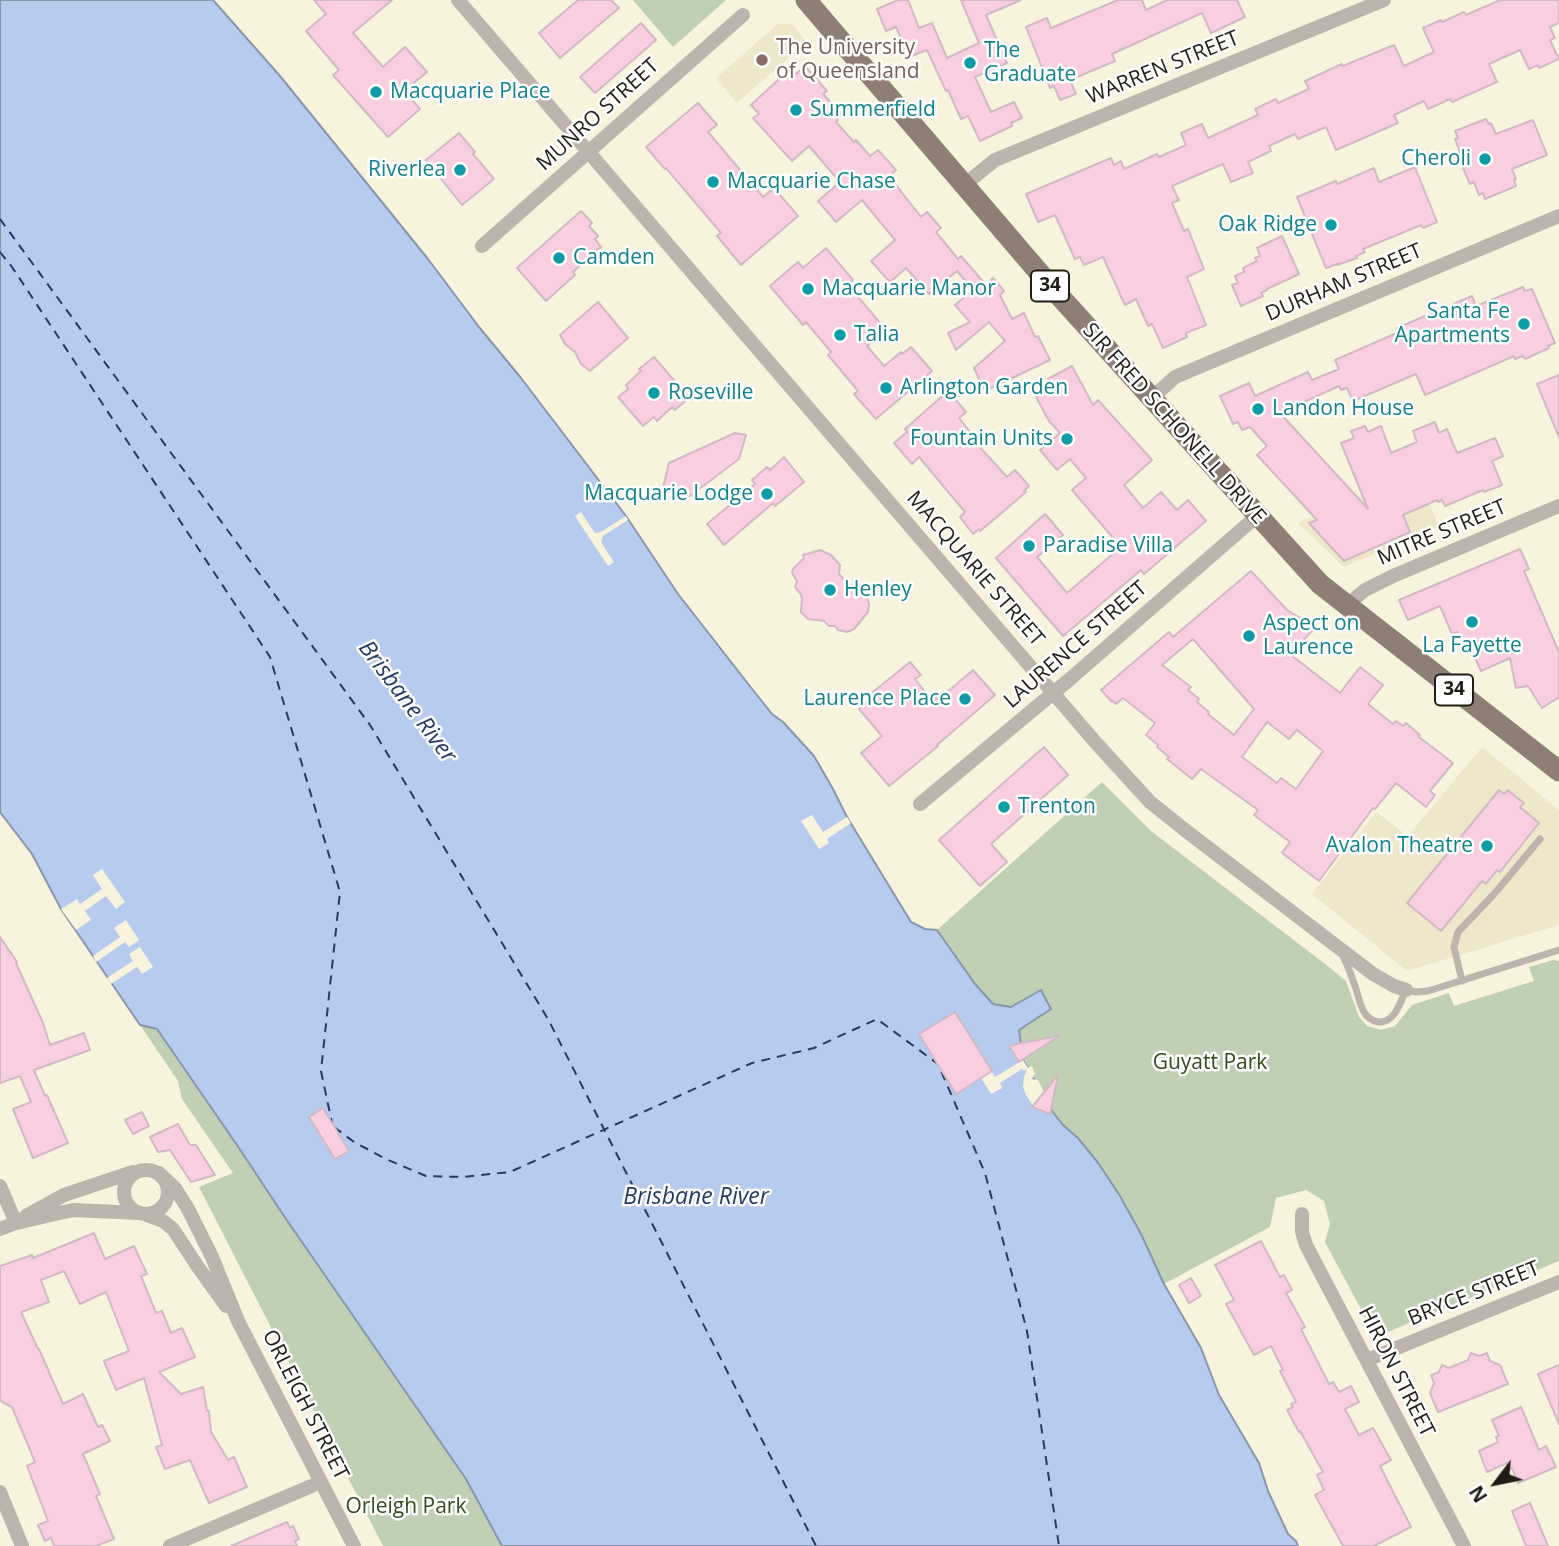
<!DOCTYPE html>
<style>
body{margin:0}
#map{position:relative;width:1559px;height:1546px;overflow:hidden;background:#f8f3dd;font-family:"Open Sans",sans-serif}
canvas{display:block}
.north{position:absolute;left:1461px;top:1448px;width:70px;height:70px;-webkit-text-stroke:5px #fff;paint-order:stroke;rotate:238deg;font-size:19px;font-weight:700;line-height:28px;text-align:center;color:#1f1d15}
.north::after{content:'';display:block;margin:auto;width:24px;height:32px;background:#1f1d15;clip-path:polygon(50% 0,100% 100%,50% 72%,0 100%)}
</style>
<div id="map">
<canvas width="1559" height="1546"></canvas>
<div class="north">N</div>
</div>
<script>
const c = document.querySelector('canvas').getContext('2d');
c.lineJoin = 'round';
function paint(path, color) { c.fillStyle = color; c.fill(path, 'evenodd'); }
function stroke(path, color, width, dash) { c.strokeStyle = color; c.lineWidth = width; c.lineCap = dash ? 'butt' : 'round'; c.setLineDash(dash || []); c.stroke(path); }
function label(font, color, halo, rows, align = 'center') {
  c.font = font + ' "Open Sans",sans-serif'; c.lineWidth = 5; c.setLineDash([]); c.textBaseline = 'middle'; c.strokeStyle = halo; c.fillStyle = color; for (const [text, x, y, turn = 0] of rows) {
    c.save(); c.translate(x, y); c.rotate((+turn || 0) * Math.PI / 180); c.textAlign = isNaN(turn) ? turn : align; if (halo) c.strokeText(text, 0, 0); c.fillText(text, 0, 0); c.restore();
  }
}
const built = new Path2D(`
 M778,24H792L807,42L737,103L716,78Z
 M1416,472L1439,527L1344,567L1298,523Z
 M1482,747L1559,810V925L1407,971L1312,894L1376,812L1408,836Z`);
const green = new Path2D(`
 M633,0H726L673,47Z
 M1102,782L1151,831L1329,967L1346,981L1359,1017L1367,1026L1381,1030L1395,1026L1412,1005L1449,993L1454,1006L1534,981L1529,967L1553,960L1559,961V1261L1385,1333L1371,1328L1325,1242L1330,1224L1324,1201L1306,1190L1276,1198L1270,1227L1164,1284L1141,1234L1120,1196L1078,1138L1063,1125L1052,1111L1023,1060L1018,1030L1040,990L1011,1007L993,1004L975,984L937,930Z
 M140,1025L157,1029L239,1148L286,1219L466,1479L502,1546H383L199,1187L233,1173L182,1099L178,1081Z`);
const water = new Path2D(`
 M0,0H213L280,76L428,259L479,327L521,378L626,516L678,594L749,685L772,714L783,722L814,756L833,789L847,817L911,922L925,929L937,930L975,984L993,1004L1011,1007L1041,990L1051,1009L1019,1030L1023,1060L1052,1111L1063,1125L1078,1138L1099,1164L1120,1196L1141,1234L1164,1284L1201,1348L1219,1395L1259,1463L1268,1491L1288,1534L1296,1541L1298,1546H502L466,1479L286,1219L239,1148L157,1029L140,1025L61,909L32,854L0,812Z`);
const pier = new Path2D(`
 M581,512L595,533L601,532L626,516L628,520L603,536L601,542L614,562L608,566L575,516Z
 M812,815L823,832L847,817L851,823L827,839L829,843L819,849L801,821Z
 M102,869L125,902L116,909L106,896L85,911L91,920L76,930L61,909L77,899L80,904L102,889L93,875Z
 M126,920L139,940L129,947L125,942L96,962L93,956L120,937L114,928Z
 M140,947L153,967L142,974L137,967L111,984L107,978L133,961L129,954Z
 M955,1012L995,1077L1023,1060L1028,1068L1032,1066L1035,1074L1032,1079L1038,1080L1044,1092L1033,1106L1026,1095L1023,1087L1024,1077L1027,1069L1024,1071L1022,1069L1000,1083L1002,1088L991,1094L981,1078L956,1094L919,1034Z`);
const ferry = new Path2D(`
 M0,219L370,725L548,1019L816,1546
 M0,252L12,267L270,657L340,892L321,1071L332,1123
 M334,1127L354,1142L386,1159L426,1176L463,1177L510,1172L752,1063L814,1048L877,1019L938,1064L985,1173L1027,1331L1059,1546`);
const building = new Path2D(`
 M314,0H392L353,33L383,67L405,47L427,72L404,91L420,109L388,137L333,75L339,70L306,31L326,14Z
 M578,0H611L619,8L560,58L539,33Z
 M898,0H908L919,28L932,23L947,58L979,43L961,0H1021L986,15L1007,63L975,77L991,112L1014,102L1022,118L1011,123L1012,126L980,141L968,116L961,119L948,90L946,91L927,50L909,57L896,27L886,31L877,9Z
 M1118,0H1142L1146,10L1167,0H1237L1245,17L1211,33L1202,13L1112,54L1115,61L1070,80L1076,94L1060,100L1054,86L1050,88L1026,27L1047,18L1051,28Z
 M1500,0H1559V23L1550,27L1555,38L1550,40L1559,59L1539,68L1538,65L1529,69L1520,50L1489,64L1497,82L1452,102L1450,99L1428,109L1424,101L1394,115L1398,123L1336,150L1326,127L1298,139L1295,134L1269,146L1271,151L1248,162L1253,173L1231,182L1223,164L1172,186L1179,200L1172,203L1184,231L1188,229L1204,269L1187,277L1206,325L1186,333L1187,337L1163,348L1152,324L1148,326L1136,299L1125,305L1103,257L1084,265L1080,257L1075,259L1055,215L1038,222L1026,194L1111,158L1114,165L1121,161L1124,169L1157,154L1159,157L1186,145L1181,133L1202,124L1208,138L1258,115L1255,109L1276,99L1278,103L1309,89L1305,81L1342,64L1343,66L1394,45L1404,66L1434,52L1423,28L1441,20L1442,22L1464,12L1466,15Z
 M641,23L656,40L595,93L580,77Z
 M805,66L827,91L823,94L842,114L837,118L838,120L836,122L854,142L856,140L870,156L878,150L896,170L889,176L921,217L927,212L941,228L936,232L958,259L961,256L986,285L993,278L1004,291L1000,295L1012,319L1024,313L1035,337L1038,336L1050,360L985,391L974,368L1005,341L989,322L956,350L948,333L970,322L955,305L973,290L957,271L929,294L906,268L890,282L871,261L895,240L862,200L836,222L818,201L840,182L809,146L792,161L753,118L759,114L751,105L791,68L796,74Z
 M698,103L717,125L708,132L763,197L774,188L798,216L741,265L717,236L721,233L666,168L665,169L646,147Z
 M1486,119L1489,124L1491,123L1496,134L1533,120L1547,155L1512,169L1516,179L1514,180L1516,186L1485,199L1483,193L1479,195L1474,182L1470,184L1457,154L1460,152L1455,139L1458,138L1455,131Z
 M459,133L475,152L473,154L494,179L462,205L426,160Z
 M1415,167L1437,222L1423,228L1421,225L1363,249L1365,252L1356,256L1357,258L1337,265V264L1326,268L1297,197L1336,181L1337,184L1374,168L1379,182Z
 M581,211L592,223L589,226L598,236L595,239L601,247L573,272L575,275L546,301L517,268Z
 M1282,236L1299,274L1267,289V290L1261,293L1263,296L1241,306L1232,285L1238,283L1235,276L1244,272L1243,268L1257,261L1255,258L1260,256L1257,248Z
 M826,248L853,280L848,285L886,330L867,346L884,366L901,352L902,354L911,347L932,371L876,419L854,394L858,391L828,355L831,352L806,322L803,325L770,286L798,262L803,268Z
 M1523,287L1525,291L1532,289L1555,343L1548,346L1549,348L1525,359L1523,356L1515,359L1514,356L1425,395L1416,374L1353,401L1347,388L1341,390L1339,386L1280,413L1368,509L1341,443L1354,438L1351,431L1365,426L1368,432L1381,426L1391,453L1417,442L1413,431L1435,422L1439,433L1447,429L1457,453L1495,438L1503,456L1492,461L1502,485L1484,492L1483,490L1445,506L1442,500L1438,502L1437,500L1403,515L1410,532L1344,561L1309,523L1317,520L1257,455L1267,446L1250,427L1242,430L1238,422L1233,424L1220,396L1249,383L1255,396L1308,372L1312,380L1339,369L1335,360L1399,332L1397,328L1472,296L1476,306Z
 M598,302L628,338L590,371L581,364L575,352L565,344L560,335Z
 M654,357L689,398L675,410L672,407L657,421L654,417L643,426L618,397L628,389L626,385L641,371L639,369Z
 M1072,366L1093,405L1098,400L1152,460L1124,485L1143,508L1161,492L1177,510L1188,500L1206,521L1144,574L1141,570L1063,636L996,558L1045,514L1063,535L1037,557L1067,593L1121,547L1072,490L1086,478L1070,459L1057,470L1040,450L1060,433L1049,421L1036,397L1052,388L1048,379Z
 M1559,375V437L1537,384Z
 M948,391L966,412L959,418L979,443L977,444L1007,477L1015,470L1029,486L1024,491L1026,492L991,522L980,531L979,529L973,534L960,517L965,512L919,457L912,464L894,443L907,432L905,429Z
 M735,433L746,435L739,459L690,496L663,488L669,463Z
 M784,457L804,482L775,506L773,503L724,545L707,524L755,484L752,480L767,467L770,470Z
 M1520,549L1529,569L1524,571L1559,652V697L1542,708L1528,686L1516,688L1510,658L1481,671L1467,640L1462,642L1457,632L1452,634L1440,606L1408,620L1399,600Z
 M820,550L831,555L840,565L839,574L849,585H858L867,596L869,605L868,612L854,629L847,632L838,630L835,626H829L824,621L808,619L801,612L802,598L800,593L795,587L797,581L792,573L793,569L804,558L803,555Z
 M1251,571L1287,610L1315,627L1291,655L1340,693L1360,667L1383,685L1368,704L1393,724L1396,721L1403,726L1406,723L1420,735L1419,737L1453,763L1430,791L1435,795L1426,807L1396,783L1375,809L1373,808L1319,881L1282,853L1290,842L1254,815L1258,810L1201,769L1192,779L1167,759L1169,757L1157,747L1158,745L1146,735L1155,723L1123,698L1116,704L1113,701L1112,702L1101,690L1169,632L1173,637ZM1193,639L1254,709L1234,735L1208,714L1209,712L1197,702L1199,699L1188,690L1191,687L1162,665ZM1267,722L1289,739L1297,730L1323,751L1296,789L1281,778L1277,783L1242,757Z
 M910,662L921,675L915,679L932,701L936,698L938,700L973,670L995,695L937,745L938,746L889,786L861,753L882,736L859,709L876,695L873,692Z
 M1044,747L1068,775L991,844L1007,862L980,886L939,840Z
 M1499,790L1504,794L1508,790L1515,796L1524,803L1520,807L1539,823L1500,872L1497,870L1486,884L1482,881L1441,931L1407,903Z
 M0,937L17,962L16,963L43,1023L50,1045L84,1033L90,1050L34,1070L45,1096L47,1095L68,1143L33,1158L13,1109L31,1102L20,1076L0,1083Z
 M955,1012L992,1071L956,1094L919,1034Z
 M1059,1036L1019,1062L1009,1046L1021,1043Z
 M1058,1075L1050,1114L1032,1107Z
 M323,1108L349,1151L335,1159L309,1117Z
 M142,1112L149,1126L133,1134L125,1120Z
 M178,1124L190,1145H196L215,1175L191,1182L170,1150L158,1152L150,1137Z
 M94,1233L105,1259L134,1246L147,1274L141,1276L156,1313L162,1311L171,1333L182,1328L195,1357L159,1372L181,1394L203,1387L207,1411H209L211,1432L228,1460L234,1457L247,1487L209,1503L190,1460L165,1469L156,1447L162,1445L144,1378L116,1390L104,1361L129,1351L106,1292L80,1304L64,1271L41,1280L49,1302L21,1312L38,1349H39L63,1404L83,1394L98,1427L102,1425L110,1441L83,1454L100,1494L96,1496L114,1539L96,1546H54L51,1538L45,1541L38,1525L48,1521L27,1466L35,1462L12,1407L2,1402L0,1399V1266L32,1255L33,1258Z
 M1261,1241L1280,1277L1284,1275L1292,1290L1286,1293L1305,1327L1301,1329L1329,1384L1333,1382L1339,1392L1351,1386L1359,1402L1345,1409L1359,1435L1373,1428L1391,1460L1380,1466L1411,1527L1374,1546H1343L1315,1495L1324,1490L1317,1475L1323,1472L1300,1431L1299,1432L1287,1410L1293,1407L1291,1404L1296,1402L1280,1371L1283,1370L1271,1346L1254,1355L1226,1304L1234,1300L1215,1265Z
 M1191,1278L1201,1296L1189,1303L1179,1285Z
 M1471,1353L1479,1356L1487,1353L1490,1361L1500,1365L1508,1384L1438,1412L1430,1393L1434,1383L1431,1375L1439,1372L1442,1365L1449,1368L1468,1360Z
 M1559,1365V1424L1538,1374Z
 M1521,1407L1539,1450L1546,1446L1556,1467L1518,1483L1512,1468L1510,1469L1507,1463L1487,1472L1479,1451L1498,1442L1496,1437L1499,1436L1492,1420Z
 M1530,1503L1548,1546H1526L1512,1511Z
 M287,1522L290,1528L293,1526L299,1539L295,1541L297,1546H231Z`);
const service = new Path2D(`
 M1342,954C1348,965 1352,977 1356,989C1359,998 1360,1007 1366,1015C1370,1019 1374,1022 1380,1022C1396,1021 1400,1002 1406,990L1417,992L1428,991L1559,950
 M1462,981L1454,947L1458,932L1495,893L1540,839`);
const minor = new Path2D(`
 M458,0L1097,744L1150,802L1185,830L1373,974L1394,986L1406,990
 M964,185L995,160L1384,0
 M482,246L743,15
 M1152,398L1175,377L1559,216
 M1346,606L1365,590L1393,576L1559,506
 M920,804L1070,679L1257,516
 M124 1192a22 22 0 1 1 44 0a22 22 0 1 1-44 0Z
 M159,1173L175,1188L188,1209L212,1257L238,1321L354,1546
 M0,1186L16,1223
 M144,1214L163,1221L173,1229L198,1267L226,1306
 M1302,1214V1232L1306,1245L1464,1546
 M26,1216L64,1195L133,1172
 M0,1229L16,1223L73,1210L140,1213
 M1367,1360L1559,1282
 M0,1492L22,1546
 M170,1546L321,1482`);
const primary = new Path2D(`
 M806,0L1054,290L1320,584L1559,771`);
const markers = [
 [762,60,7,"#8d6e63"],
 [970,63,7,"#0f9aa8"],
 [376,92,7,"#0f9aa8"],
 [796,110,7,"#0f9aa8"],
 [1485,159,7,"#0f9aa8"],
 [460,170,7,"#0f9aa8"],
 [713,182,7,"#0f9aa8"],
 [1331,225,7,"#0f9aa8"],
 [559,258,7,"#0f9aa8"],
 [808,289,7,"#0f9aa8"],
 [1524,324,7,"#0f9aa8"],
 [840,335,7,"#0f9aa8"],
 [886,388,7,"#0f9aa8"],
 [654,393,7,"#0f9aa8"],
 [1258,409,7,"#0f9aa8"],
 [1067,439,7,"#0f9aa8"],
 [767,494,7,"#0f9aa8"],
 [1029,546,7,"#0f9aa8"],
 [830,590,7,"#0f9aa8"],
 [1472,622,7,"#0f9aa8"],
 [1249,636,7,"#0f9aa8"],
 [965,699,7,"#0f9aa8"],
 [1004,807,7,"#0f9aa8"],
 [1487,846,7,"#0f9aa8"]
];
const shields = [
 [1050,286,38],
 [1454,690,38]
];
const shieldNames = [
 ["34",1050,286],
 ["34",1454,690]
];
const educationNames = [
 ["The University",776,48],
 ["of Queensland",776,72]
];
const cultureNames = [
 ["The",984,51],
 ["Graduate",984,75],
 ["Macquarie Place",390,92],
 ["Summerfield",810,110],
 ["Cheroli",1471,159,"right"],
 ["Riverlea",446,170,"right"],
 ["Macquarie Chase",727,182],
 ["Oak Ridge",1317,225,"right"],
 ["Camden",573,258],
 ["Macquarie Manor",822,289],
 ["Santa Fe",1510,312,"right"],
 ["Apartments",1510,336,"right"],
 ["Talia",854,335],
 ["Arlington Garden",900,388],
 ["Roseville",668,393],
 ["Landon House",1272,409],
 ["Fountain Units",1053,439,"right"],
 ["Macquarie Lodge",753,494,"right"],
 ["Paradise Villa",1043,546],
 ["Henley",844,590],
 ["Aspect on",1263,624],
 ["Laurence",1263,648],
 ["La Fayette",1472,646,"center"],
 ["Laurence Place",951,699,"right"],
 ["Trenton",1018,807],
 ["Avalon Theatre",1473,846,"right"]
];
const streetNames = [
 ["WARREN STREET",1163,68,-22],
 ["MUNRO STREET",598,115,-42],
 ["DURHAM STREET",1344,283,-23],
 ["SIR FRED SCHONELL DRIVE",1174,424,48],
 ["MITRE STREET",1442,533,-23],
 ["MACQUARIE STREET",975,569,49],
 ["LAURENCE STREET",1076,645,-41],
 ["BRYCE STREET",1474,1294,-22],
 ["HIRON STREET",1396,1372,63],
 ["ORLEIGH STREET",305,1405,63]
];
const parkNames = [
 ["Guyatt Park",1210,1063],
 ["Orleigh Park",406,1507]
];
const waterNames = [
 ["Brisbane River",407,702,53],
 ["Brisbane River",696,1197]
];
paint(built, '#eee7ca');
paint(green, '#c0d0b4');
paint(water, '#b6cbed');
stroke(water, '#8997ac', 2);
paint(pier, '#f8f3dd');
stroke(ferry, '#223b68', 2, [9, 7]);
paint(building, '#f9cee1');
stroke(building, '#d1bac4', 2);
stroke(service, '#bcb4ad', 7);
stroke(minor, '#bcb4ad', 14);
stroke(primary, '#8e7f74', 21);
for (const [x, y, r, color] of markers) { const dot = new Path2D(); dot.arc(x, y, r, 0, 2 * Math.PI); c.fillStyle = color; c.fill(dot); stroke(dot, '#fff', 2.5); }
for (const [x, y, w] of shields) { const box = new Path2D(); box.roundRect(x - w / 2, y - 15.5, w, 31, 5); c.fillStyle = '#fff'; c.fill(box); stroke(box, '#1f1d15', 2); }
label('bold 19px', '#1f1d15', null, shieldNames);
label('21px', '#785e54', '#fff', educationNames, 'left');
label('21px', '#0d838f', '#fff', cultureNames, 'left');
label('21px', '#1f1d15', '#fff', streetNames);
label('21px', '#314c18', '#fff', parkNames);
label('italic 23px', '#223b68', '#fff', waterNames);
</script>
